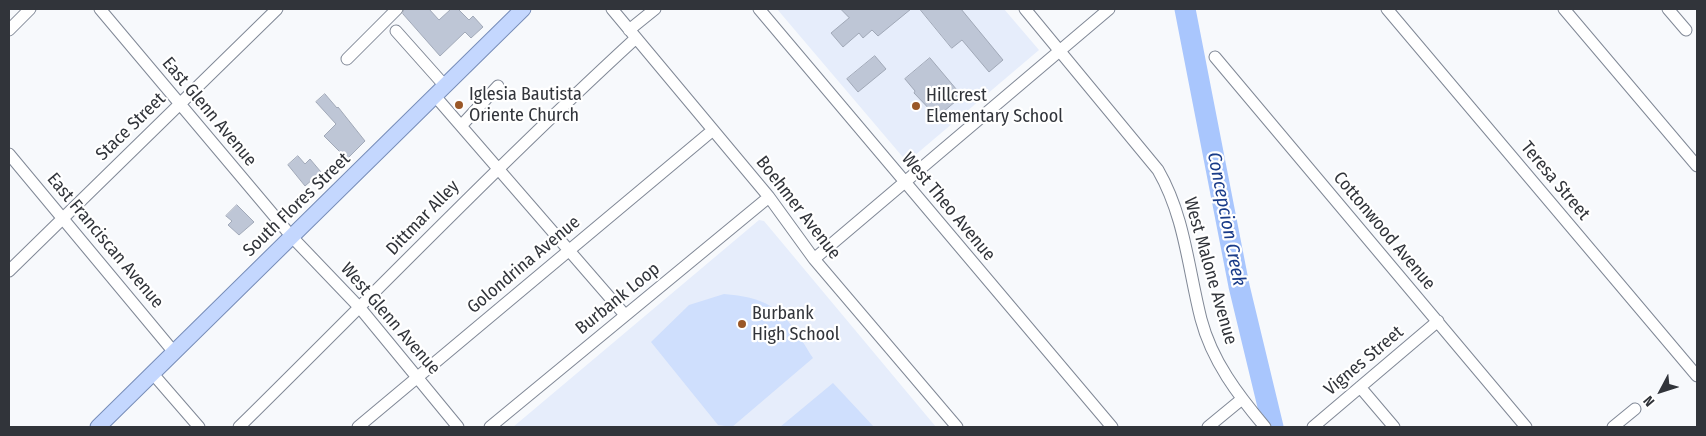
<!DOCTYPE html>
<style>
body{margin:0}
#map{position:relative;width:1706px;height:436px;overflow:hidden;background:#f7f9fc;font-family:"Fira Sans Condensed",sans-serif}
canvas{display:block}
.frame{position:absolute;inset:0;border:10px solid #31343a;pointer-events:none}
.north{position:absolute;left:1636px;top:366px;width:50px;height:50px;-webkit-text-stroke:4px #fff;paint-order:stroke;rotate:230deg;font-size:14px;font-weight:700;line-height:20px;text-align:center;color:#31343a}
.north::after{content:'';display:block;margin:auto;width:18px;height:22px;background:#31343a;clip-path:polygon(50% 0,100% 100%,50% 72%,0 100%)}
</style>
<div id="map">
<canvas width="1706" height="436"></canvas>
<div class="frame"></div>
<div class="north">N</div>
</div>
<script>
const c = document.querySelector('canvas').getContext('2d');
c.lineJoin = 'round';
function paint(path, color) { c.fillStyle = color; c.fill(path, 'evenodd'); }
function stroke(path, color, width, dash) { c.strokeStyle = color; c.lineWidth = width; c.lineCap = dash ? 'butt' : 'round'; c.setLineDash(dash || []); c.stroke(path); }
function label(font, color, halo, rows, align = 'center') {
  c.font = font + ' "Fira Sans Condensed",sans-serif'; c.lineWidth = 4.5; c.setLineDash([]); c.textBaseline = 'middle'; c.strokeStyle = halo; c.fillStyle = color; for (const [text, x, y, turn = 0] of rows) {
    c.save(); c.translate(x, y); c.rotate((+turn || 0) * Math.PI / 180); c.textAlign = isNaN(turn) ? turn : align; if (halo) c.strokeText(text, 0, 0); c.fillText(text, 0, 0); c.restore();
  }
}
const built = new Path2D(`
 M777,9H1004L1039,50L907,162Z
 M759,220L764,221L936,427H513Z`);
const green = new Path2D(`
 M724,294C777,298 787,316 813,358L732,427L718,425L651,342L689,305Z
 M833,383L874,427H780Z`);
const river = new Path2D(`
 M1185,9L1239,286L1273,427`);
const building = new Path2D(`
 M404,9H429L439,20L451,9H458L469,20L473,16L483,27L471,38L465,32L440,56L403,14Z
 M841,9H911L878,36L872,30L863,38L859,33L843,47L831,33L849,18Z
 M920,9H961L1003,60L989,72L962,40L952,48Z
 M875,56L886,69L858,92L847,79Z
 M930,58L962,96L937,117L914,93L915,91L905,79Z
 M325,94L337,108L338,107L365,141L347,159L324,136L336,124L316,102Z
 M298,156L305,164L310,159L321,172L305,186L288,165Z
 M237,205L254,222L239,235L228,225L232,221L226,216Z`);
const minor = new Path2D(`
 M100,9L292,237L360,308L458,427
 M612,9L769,197L814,259L957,427
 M759,9L1112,427
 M1025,9L1158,170C1185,217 1188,268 1201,319C1212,361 1238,395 1265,427
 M1387,9L1697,376
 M1564,9L1697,166
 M1668,9L1686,30
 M9,30L30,9
 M629,30L655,9
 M396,31L445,86
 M1215,57L1526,427
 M347,59L397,9
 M435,96L625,315
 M461,126L498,86
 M9,154L173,351
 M814,259L1109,9
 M9,271L277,9
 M153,374L199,427
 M1360,387L1394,427
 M239,427C371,297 500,163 636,38
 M358,427L713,130
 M490,427L769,197
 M1208,427L1242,399
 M1313,427L1438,321
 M1613,427L1635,409`);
const major = new Path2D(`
 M98,427L523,9`);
const markers = [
 [459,105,5,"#9a5727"],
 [916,106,5,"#9a5727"],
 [742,324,5,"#9a5727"]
];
const poiNames = [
 ["Iglesia Bautista",469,95],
 ["Oriente Church",469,116],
 ["Hillcrest",926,96],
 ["Elementary School",926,117],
 ["Burbank",752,314],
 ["High School",752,335]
];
const streetNames = [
 ["East Glenn Avenue",209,112,50],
 ["Stace Street",131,127,-44],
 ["Teresa Street",1555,181,50],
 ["South Flores Street",297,205,-44],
 ["West Theo Avenue",948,207,50],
 ["Boehmer Avenue",798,208,52],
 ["Dittmar Alley",423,218,-46],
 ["Cottonwood Avenue",1384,231,50],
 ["East Franciscan Avenue",105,241,50],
 ["Golondrina Avenue",524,265,-40],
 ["West Malone Avenue",1210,271,74],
 ["Burbank Loop",618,299,-39],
 ["West Glenn Avenue",390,319,49],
 ["Vignes Street",1364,361,-40]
];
const waterNames = [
 ["Concepcion Creek",1226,219,79]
];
paint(built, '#e6edfb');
paint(green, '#cfdffd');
stroke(river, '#a9c6fd', 21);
paint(building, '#bec6d6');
stroke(building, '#a1a9b8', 1);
stroke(minor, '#808896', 13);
stroke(major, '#778db9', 17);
stroke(minor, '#fff', 11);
stroke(major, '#c4d7fe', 15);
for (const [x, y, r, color] of markers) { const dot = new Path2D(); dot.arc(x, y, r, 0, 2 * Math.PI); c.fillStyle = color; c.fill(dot); stroke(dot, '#fff', 2); }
label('18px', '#31343a', '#fff', poiNames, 'left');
label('18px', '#31343a', '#fff', streetNames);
label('italic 19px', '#1a3c89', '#fff', waterNames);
</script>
